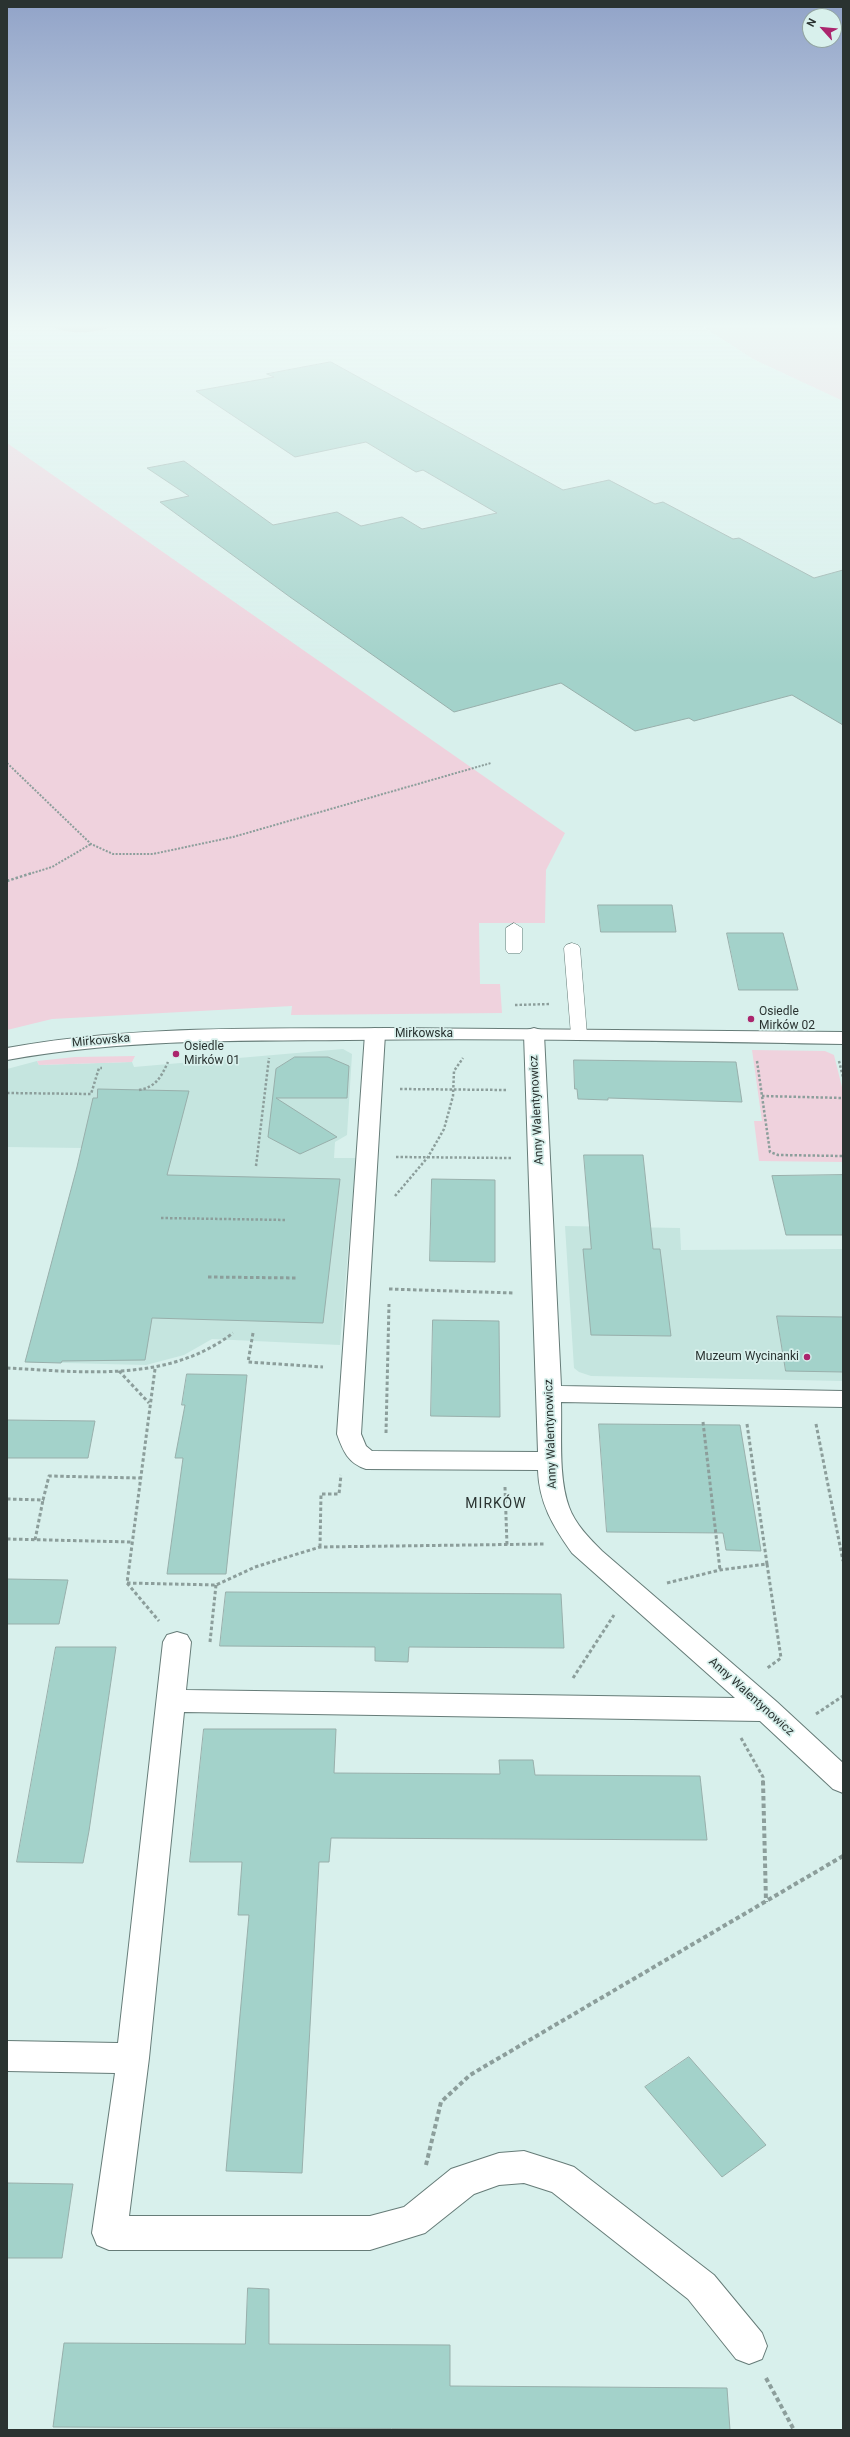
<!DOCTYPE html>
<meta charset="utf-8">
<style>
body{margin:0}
#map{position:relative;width:850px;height:2437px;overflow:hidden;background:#d8f0ec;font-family:Roboto,sans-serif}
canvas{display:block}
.frame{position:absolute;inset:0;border:8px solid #2a3331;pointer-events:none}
.north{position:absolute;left:802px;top:8px;width:40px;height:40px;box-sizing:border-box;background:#d8f0ec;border:1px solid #92a4a1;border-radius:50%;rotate:297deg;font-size:11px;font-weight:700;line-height:16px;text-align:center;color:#2a3331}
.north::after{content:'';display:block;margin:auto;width:14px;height:18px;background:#ab256d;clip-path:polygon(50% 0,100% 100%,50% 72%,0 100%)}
</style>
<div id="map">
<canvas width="850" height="2437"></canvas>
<div class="frame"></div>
<div class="north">N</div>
</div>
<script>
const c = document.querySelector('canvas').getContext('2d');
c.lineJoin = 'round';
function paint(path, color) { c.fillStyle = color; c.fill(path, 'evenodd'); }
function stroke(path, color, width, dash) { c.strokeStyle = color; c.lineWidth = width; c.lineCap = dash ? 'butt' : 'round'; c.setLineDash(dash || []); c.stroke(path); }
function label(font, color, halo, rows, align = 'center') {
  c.font = font + ' Roboto,sans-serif'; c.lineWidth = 3.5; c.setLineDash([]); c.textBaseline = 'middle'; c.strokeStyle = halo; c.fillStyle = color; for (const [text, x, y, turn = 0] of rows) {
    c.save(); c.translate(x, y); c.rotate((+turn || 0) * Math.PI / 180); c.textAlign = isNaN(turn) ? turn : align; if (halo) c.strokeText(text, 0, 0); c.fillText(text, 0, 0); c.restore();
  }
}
const built = new Path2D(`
 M343,1049L352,1054L347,1135L335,1142L334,1158H356L340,1345L212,1339L184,1355L146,1365L25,1362L82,1148L7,1147V1069L37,1061L39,1065L132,1062L134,1067Z
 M565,1226L680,1228L681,1250L843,1249V1381L591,1376L579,1372L574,1368Z`);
const green = new Path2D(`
 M699,324H843V401L753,359Z
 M7,443L565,833L546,870L545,923H479L480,984H500L502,1013L291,1015L292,1006L52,1019L7,1030Z
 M752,1050L825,1051L834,1055L843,1091V1162L759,1161L754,1121H762Z
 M135,1056L132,1062L39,1065L37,1061L75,1057Z`);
const water = new Path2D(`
 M49,324H118C101,333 65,337 49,324Z`);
const building = new Path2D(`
 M331,362L563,490L609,480L655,504L663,502L733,539L739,538L814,578L843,570V725L792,695L694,721L689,718L635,731L561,683L454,712L290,597L160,502L189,496L147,468L184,461L273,525L337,512L361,526L402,517L422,529L497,513L423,470L416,472L366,442L295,457L196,391L274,377L267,374Z
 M598,905H672L676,932H601Z
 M727,933H783L798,990H739Z
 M295,1057H328L349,1066L347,1098H276L337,1137L300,1154L268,1137L276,1069Z
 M574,1060L736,1062L742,1102L608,1098V1100L578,1099L577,1089H575Z
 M98,1089L189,1091L167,1175L340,1179L323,1323L152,1318L145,1360L62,1361L61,1363L25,1362L77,1167L93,1098H97Z
 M584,1155H643L653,1249H660L671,1336L591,1335L583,1249H591Z
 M843,1175V1235H786L772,1176Z
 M432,1179L495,1180V1262L430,1261Z
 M777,1316L843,1317V1372L786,1371Z
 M433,1320L499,1321L500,1417L431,1416Z
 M187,1374L247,1375L226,1574H167L183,1458H175L185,1405H182Z
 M7,1420L95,1421L88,1458H7Z
 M599,1424L740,1425L761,1551L726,1550L723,1533L607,1532Z
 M7,1579L68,1580L59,1624H7Z
 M226,1592L561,1594L564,1648L409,1647L408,1662L375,1661V1647L220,1646Z
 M56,1647H116L89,1831L83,1863L17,1862Z
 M204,1729H336L334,1773L500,1774L499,1760H533L535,1775L700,1776L707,1840L331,1838L329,1862H319L302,2173L226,2171L249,1915H238L242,1862H190Z
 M689,2057L766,2145L722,2177L645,2087Z
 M7,2183L73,2184L62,2258H7Z
 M248,2288L269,2289V2344L450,2345V2386L727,2388L730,2430L53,2427L64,2343L245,2344Z`);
const pathFar3 = new Path2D(`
 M7,763L91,844L113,854H153L233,837L491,763
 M29,874L52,867L91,844`);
const pathFar2 = new Path2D(`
 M7,881L32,873
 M515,1005L551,1004
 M757,1061L770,1152L778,1155L843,1156
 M839,1061L843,1077
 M400,1089L507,1090
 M139,1090C156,1087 161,1077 168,1062
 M7,1093L91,1094L99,1068H102
 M762,1096L843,1098
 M396,1157L511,1158
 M256,1166L269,1058
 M395,1196L428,1157L444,1129L453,1096L454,1071L463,1058
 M161,1218L287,1220`);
const pathFar1 = new Path2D(`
 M208,1277L298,1278
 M389,1289L514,1293
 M253,1333L248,1362L323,1367
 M7,1368C84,1372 168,1383 233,1333
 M155,1369L127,1583L159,1621
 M119,1371L149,1403
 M703,1422L720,1570
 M747,1424L767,1564
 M816,1424L843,1561
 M386,1433L389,1304
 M505,1487L507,1545
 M7,1499L43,1500L49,1476L140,1478
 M7,1539L132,1542
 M35,1540L43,1500
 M320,1547L321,1494H339L341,1475
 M127,1583L216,1585L255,1567L320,1547L544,1544
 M667,1583L720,1570L767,1564L781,1658L766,1669
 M210,1642L216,1585
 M573,1678L614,1615
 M816,1714L843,1696
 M741,1738L763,1777V1782`);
const path = new Path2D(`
 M763,1781L766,1902
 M426,2165L441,2102L470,2075L843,1856
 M766,2378L794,2430`);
const service = new Path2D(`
 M514,923L522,928V950L520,953H508L506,950V928Z
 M572,943L578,945L580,948L587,1035L585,1039H573L571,1035L564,948L566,945Z`);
const minor = new Path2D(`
 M375,1028L382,1030L385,1034L361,1434L366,1446L372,1451L538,1452L524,1034L527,1030L534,1028L541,1030L544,1034L561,1386L843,1391V1407L561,1402C562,1435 558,1476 569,1507C575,1524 590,1539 602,1551L777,1702L843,1763V1793L833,1789L760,1721L184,1712L149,2058L129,2216H370L404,2207L451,2169L499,2153L524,2151L562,2163L574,2167L714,2275L762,2333L767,2346L762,2359L749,2364L736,2359L688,2299L552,2192L524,2183L499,2185L474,2194L425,2233L370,2250H109L97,2245L92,2233L115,2073L7,2071V2041L118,2043L163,1642L167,1635L177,1632L187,1635L191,1642L186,1690L735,1698L572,1553C553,1526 539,1503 538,1470L366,1469C348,1463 343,1451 337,1434L365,1034L368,1030Z`);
const tertiary = new Path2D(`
 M386,1028L843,1032V1044C678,1041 512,1038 347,1040C233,1041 120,1039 7,1060V1048C132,1025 259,1029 386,1028Z`);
const markers = [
 [751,1019,4,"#ab256d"],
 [176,1054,4,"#ab256d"],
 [807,1357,4,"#ab256d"]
];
const poiNames = [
 ["Osiedle",759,1012],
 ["Mirków 02",759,1026],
 ["Osiedle",184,1047],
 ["Mirków 01",184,1061],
 ["Muzeum Wycinanki",799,1357,"right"]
];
const streetNames = [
 ["Mirkowska",424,1034],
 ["Mirkowska",101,1041,-5],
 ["Anny Walentynowicz",537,1110,-93],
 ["Anny Walentynowicz",551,1434,-92],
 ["Anny Walentynowicz",751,1697,42]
];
const quarterNames = [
 ["MIRKÓW",496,1504]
];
paint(built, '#c5e5df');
paint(green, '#efd2dd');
paint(water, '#b08a98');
paint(building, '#a3d2ca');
stroke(building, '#98afab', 1);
stroke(service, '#667c78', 1);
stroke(minor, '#667c78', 2);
stroke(tertiary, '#667c78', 2);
stroke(pathFar3, '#8c9e9b', 2, [2, 1.5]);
stroke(pathFar2, '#8c9e9b', 2.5, [2.5, 2]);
stroke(pathFar1, '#8c9e9b', 3, [3.5, 2.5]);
stroke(path, '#8c9e9b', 4, [4.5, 3]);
paint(service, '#fff');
paint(minor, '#fff');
paint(tertiary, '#fff');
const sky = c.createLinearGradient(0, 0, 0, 665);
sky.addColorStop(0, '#91a3c8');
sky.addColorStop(0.49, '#edf8f6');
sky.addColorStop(1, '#edf8f600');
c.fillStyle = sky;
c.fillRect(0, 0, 850, 665);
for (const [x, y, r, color] of markers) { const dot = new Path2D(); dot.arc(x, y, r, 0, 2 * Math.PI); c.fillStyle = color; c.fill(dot); stroke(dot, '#d8f0ec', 1.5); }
label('12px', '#2a3331', '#d8f0ec', poiNames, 'left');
label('12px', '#2a3331', '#d8f0ec', streetNames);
c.letterSpacing = '1px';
label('14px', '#2a3331', '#d8f0ec', quarterNames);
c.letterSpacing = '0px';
</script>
